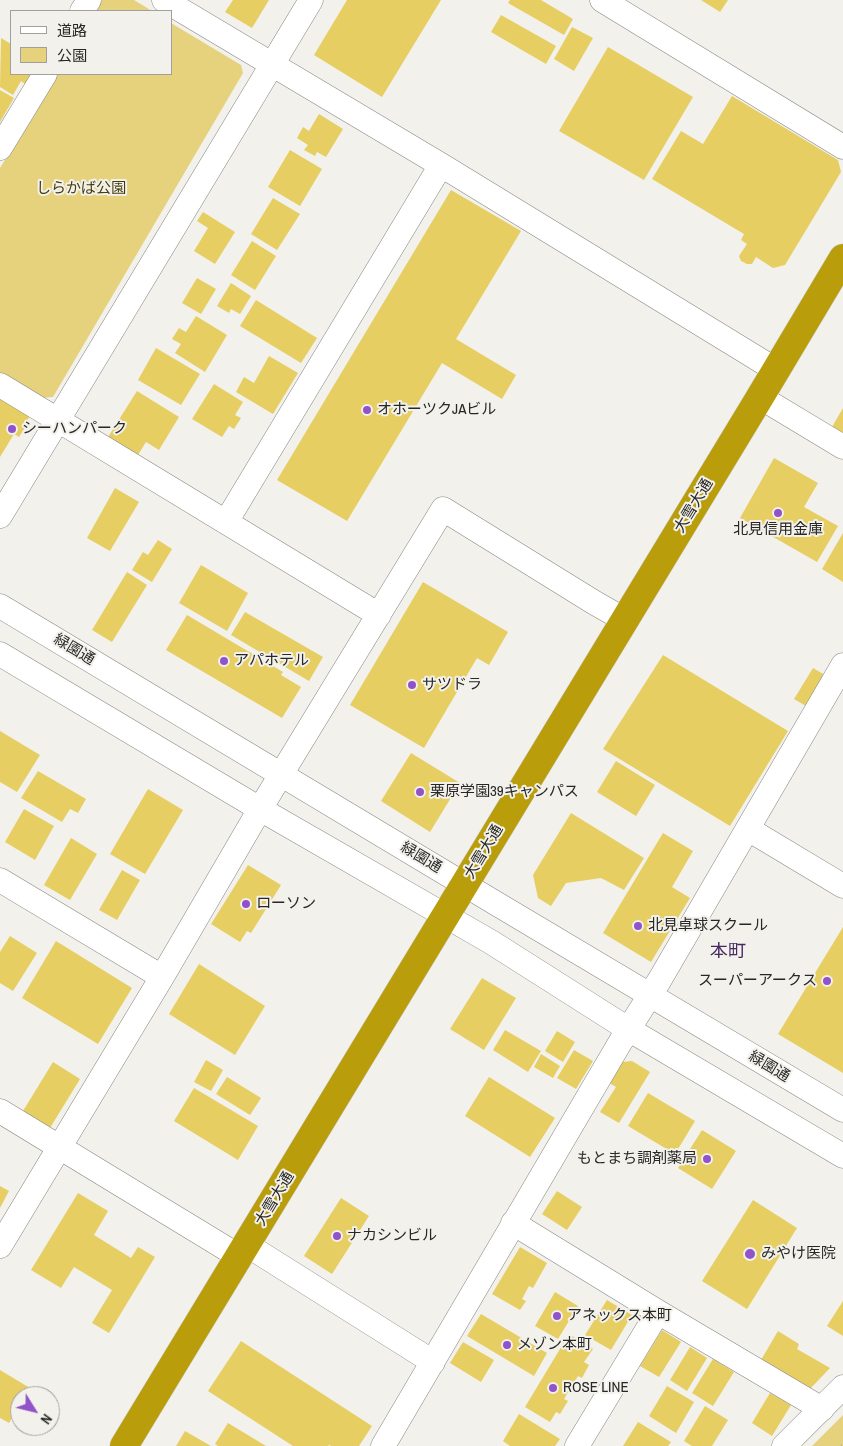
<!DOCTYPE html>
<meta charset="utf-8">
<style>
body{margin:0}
#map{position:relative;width:843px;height:1446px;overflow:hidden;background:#f2f1eb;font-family:"Archivo Narrow","Noto Sans JP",sans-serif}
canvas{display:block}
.legend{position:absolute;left:10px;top:10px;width:162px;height:65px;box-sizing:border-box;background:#f2f1eb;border:1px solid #a1a09c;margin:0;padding:6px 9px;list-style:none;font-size:15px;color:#282725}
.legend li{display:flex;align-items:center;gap:10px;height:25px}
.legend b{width:25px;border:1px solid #a1a09c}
.north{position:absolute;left:10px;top:1386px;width:50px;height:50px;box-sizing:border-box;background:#f2f1eb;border:1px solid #a1a09c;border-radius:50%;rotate:126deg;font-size:14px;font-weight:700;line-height:20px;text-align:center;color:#282725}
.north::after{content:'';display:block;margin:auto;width:18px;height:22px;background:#9252c8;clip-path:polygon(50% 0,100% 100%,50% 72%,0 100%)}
</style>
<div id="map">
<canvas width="843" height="1446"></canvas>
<ul class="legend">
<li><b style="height:6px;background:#fff"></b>道路</li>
<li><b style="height:14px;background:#e6d27d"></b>公園</li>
</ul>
<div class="north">N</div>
</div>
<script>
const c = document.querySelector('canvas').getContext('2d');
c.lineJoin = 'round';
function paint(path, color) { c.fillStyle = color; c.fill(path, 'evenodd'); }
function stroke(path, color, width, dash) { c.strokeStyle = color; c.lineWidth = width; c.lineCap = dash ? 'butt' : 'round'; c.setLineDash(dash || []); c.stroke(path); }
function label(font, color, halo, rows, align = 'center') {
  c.font = font + ' "Archivo Narrow","Noto Sans JP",sans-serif'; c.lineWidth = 4; c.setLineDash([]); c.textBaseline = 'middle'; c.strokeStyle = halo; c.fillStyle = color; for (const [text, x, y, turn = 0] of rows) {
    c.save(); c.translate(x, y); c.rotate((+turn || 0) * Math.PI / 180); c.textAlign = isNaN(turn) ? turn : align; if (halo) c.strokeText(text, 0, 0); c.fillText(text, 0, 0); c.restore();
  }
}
const green = new Path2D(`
 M102,0H134L152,11H95Z
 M171,23L241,65L243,73L53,397L41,398L0,373V168L57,74H171Z
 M843,1415V1446H812Z`);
const building = new Path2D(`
 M233,0H269L252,28L225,12Z
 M347,0H441L382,97L314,55Z
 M510,0H541L573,19L564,35L508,3Z
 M701,0H728L720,12Z
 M501,15L556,46L546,64L491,32Z
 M572,27L593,38L574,71L554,59Z
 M1,38L11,44V74H32L25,84L21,81L13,95L0,87Z
 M608,47L693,97L644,180L559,131Z
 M0,90L14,98L0,122Z
 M732,96L838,160L841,172L785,265L773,268L756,257L752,264H747L741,261L739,256L747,244L741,240L744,234L652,179L681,131L703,144Z
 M319,114L343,129L326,157L317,152L315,156L304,150L308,145L297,138L303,127L309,131Z
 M290,150L322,169L300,206L268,187Z
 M451,190L521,231L456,339L516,375L502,399L442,363L347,521L277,480Z
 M273,198L300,214L277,250L251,234Z
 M203,212L235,232L215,264L194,251L208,228L197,221Z
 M252,241L276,256L255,290L231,275Z
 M197,278L216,289L201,314L182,303Z
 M231,283L251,296L240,314L231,309L229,313L217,306Z
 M256,300L317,338L301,363L240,326Z
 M196,316L227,335L205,372L175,353L181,344L172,339L179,328L186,332Z
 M156,348L200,374L181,405L138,380Z
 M269,356L298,373L273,414L236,392L244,377L254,383Z
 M214,384L243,402L235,415L241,418L234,429L229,426L222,437L192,419Z
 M137,391L179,417L159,450L146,442L138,455L108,437Z
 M0,398L30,416L26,422L28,423L19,437L14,434L0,457Z
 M843,408V433L832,427Z
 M774,458L818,483L804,507L838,526L817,562L740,518Z
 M115,488L139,502L110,551L87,538Z
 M843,533V582L822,569Z
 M158,540L172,549L152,582L132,570L143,552L148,555Z
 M201,565L248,593L227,631L179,603Z
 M127,572L147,585L112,642L92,630Z
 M423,582L508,632L489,665L477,658L424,748L350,705Z
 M245,612L323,657L309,681L231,635Z
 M187,615L283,672L281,675L301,687L282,718L166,650Z
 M663,655L788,731L730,826L603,749Z
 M813,668L825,675L806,706L794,699Z
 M0,731L40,755L17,792L0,782Z
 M411,753L460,783L430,832L381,801Z
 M616,761L655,785L636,816L597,792Z
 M38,771L86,799L78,813L70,809L62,822L21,798Z
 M148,789L183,810L145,874L110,854Z
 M24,809L54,826L35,860L5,842Z
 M571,813L644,858L624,890L601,878L566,883L551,906L538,898L533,875Z
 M663,833L693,851L672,887L690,898L651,962L603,933Z
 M71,838L97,854L70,900L44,885Z
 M248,865L281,885L251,933L247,931L240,942L211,924Z
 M122,870L140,880L117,920L99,910Z
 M843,927V1073L778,1034Z
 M10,936L37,953L13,991L0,983V952Z
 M56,941L132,988L98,1044L22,998Z
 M199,964L265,1006L235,1055L169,1014Z
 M482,978L516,998L484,1050L450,1029Z
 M505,1030L541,1051L528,1072L493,1050Z
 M557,1031L575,1042L563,1062L545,1051Z
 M574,1050L593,1061L576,1089L557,1078Z
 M541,1054L560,1066L553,1078L534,1067Z
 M206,1060L223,1070L211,1091L194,1082Z
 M632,1061L650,1072L619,1123L600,1112L616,1087L609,1083L622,1062Z
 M53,1062L80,1079L50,1128L23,1111Z
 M227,1077L261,1098L250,1115L216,1094Z
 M489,1077L555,1118L530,1157L465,1116Z
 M194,1088L258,1126L238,1160L174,1121Z
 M648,1093L695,1121L675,1154L628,1126Z
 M702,1130L736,1151L712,1189L678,1168Z
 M0,1186L9,1191L0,1208Z
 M557,1191L582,1207L567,1230L542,1214Z
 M78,1193L108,1211L94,1235L131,1258L138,1247L155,1257L109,1333L92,1323L112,1290L74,1267L61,1288L31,1270Z
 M341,1198L369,1216L332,1274L304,1256Z
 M753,1200L797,1228L747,1309L702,1281Z
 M520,1247L547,1263L533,1288L529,1286L522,1299L526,1301L520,1310L492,1294Z
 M555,1292L578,1306L558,1339L535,1326Z
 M607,1300L632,1315L611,1350L585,1335Z
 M843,1301V1336L827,1326Z
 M481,1314L547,1353L534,1376L467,1336Z
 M662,1330L681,1342L659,1377L640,1366Z
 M778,1331L799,1344L797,1349L830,1368L810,1389L761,1360Z
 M569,1334L593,1349L584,1362L589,1365L582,1378L578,1376L564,1399L568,1401L560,1414L556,1412L550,1422L525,1407Z
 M241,1341L372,1426L359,1446H331L329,1445L328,1446H293L208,1391Z
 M463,1342L494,1360L481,1382L450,1363Z
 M690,1347L707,1358L687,1391L670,1380Z
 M713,1359L734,1372L713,1406L692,1393Z
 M0,1370L30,1388L25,1396H20V1404L9,1423L0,1418Z
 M667,1386L694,1402L676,1433L649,1416Z
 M770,1393L791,1405L772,1436L752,1423Z
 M705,1406L728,1420L712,1446H692L684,1441Z
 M519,1414L560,1439L555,1446H510L503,1441Z
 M638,1422L671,1442L668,1446H623Z
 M228,1423L266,1446H218L215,1444Z
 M185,1431L211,1446H176Z`);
const path = new Path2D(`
 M841,1446L843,1445`);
const minor = new Path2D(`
 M164,0L441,165L776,370
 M602,0L843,147
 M82,11L89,0
 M0,148L45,74
 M0,385L379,615
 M760,397L843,447
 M0,516L311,0
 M226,522L441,165
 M0,606C281,773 561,944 843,1110
 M0,654L260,809L491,942L628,1029L843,1156
 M748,829L843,886
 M0,880L162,977
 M0,1111L240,1257
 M513,1223L658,1312L822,1409
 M247,1245L433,1362
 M0,1246L162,977L260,809L443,509L595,603L625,620
 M383,1446L621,1041L659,981L843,665
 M577,1446L658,1312
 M784,1446L843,1387`);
const highway = new Path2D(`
 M124,1446L760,397L843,258`);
const markers = [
 [367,410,5,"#9252c8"],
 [12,429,5,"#9252c8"],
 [778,513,5,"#9252c8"],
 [224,661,5,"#9252c8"],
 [412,685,5,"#9252c8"],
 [420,792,5,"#9252c8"],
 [246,904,5,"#9252c8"],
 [638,926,5,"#9252c8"],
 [827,981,5,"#9252c8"],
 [707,1159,5,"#9252c8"],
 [337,1236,5,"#9252c8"],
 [750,1254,6,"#9252c8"],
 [557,1316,5,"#9252c8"],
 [507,1345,5,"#9252c8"],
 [553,1388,5,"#9252c8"]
];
const parkNames = [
 ["しらかば公園",81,189]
];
const poiNames = [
 ["オホーツクJAビル",377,410],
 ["シーハンパーク",22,429],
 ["北見信用金庫",778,530,"center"],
 ["アパホテル",234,661],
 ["サツドラ",422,685],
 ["栗原学園39キャンパス",430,792],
 ["ローソン",256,904],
 ["北見卓球スクール",648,926],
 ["スーパーアークス",817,981,"right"],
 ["もとまち調剤薬局",697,1159,"right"],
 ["ナカシンビル",347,1236],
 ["みやけ医院",761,1254],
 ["アネックス本町",567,1316],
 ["メゾン本町",517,1345],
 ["ROSE LINE",563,1388]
];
const streetNames = [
 ["大雪大通",694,506,-59],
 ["緑園通",74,650,31],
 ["大雪大通",484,852,-59],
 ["緑園通",421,858,31],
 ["緑園通",769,1067,31],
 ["大雪大通",275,1199,-59]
];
const quarterNames = [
 ["本町",728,952]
];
paint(green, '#e6d27d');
paint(building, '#e7ce63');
stroke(minor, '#888782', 25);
stroke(highway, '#d0cfcf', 29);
stroke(path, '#b4b3ae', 3, [1, 4]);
stroke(minor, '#fff', 24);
stroke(highway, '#b99d0a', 28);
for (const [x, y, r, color] of markers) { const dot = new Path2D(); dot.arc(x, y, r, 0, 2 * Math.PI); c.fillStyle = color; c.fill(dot); stroke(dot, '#f2f1eb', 2); }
label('15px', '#463c0e', '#f2f1eb', parkNames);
label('15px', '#282725', '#f2f1eb', poiNames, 'left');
label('15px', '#282725', '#f2f1eb', streetNames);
label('18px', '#482a63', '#f2f1eb', quarterNames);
</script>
